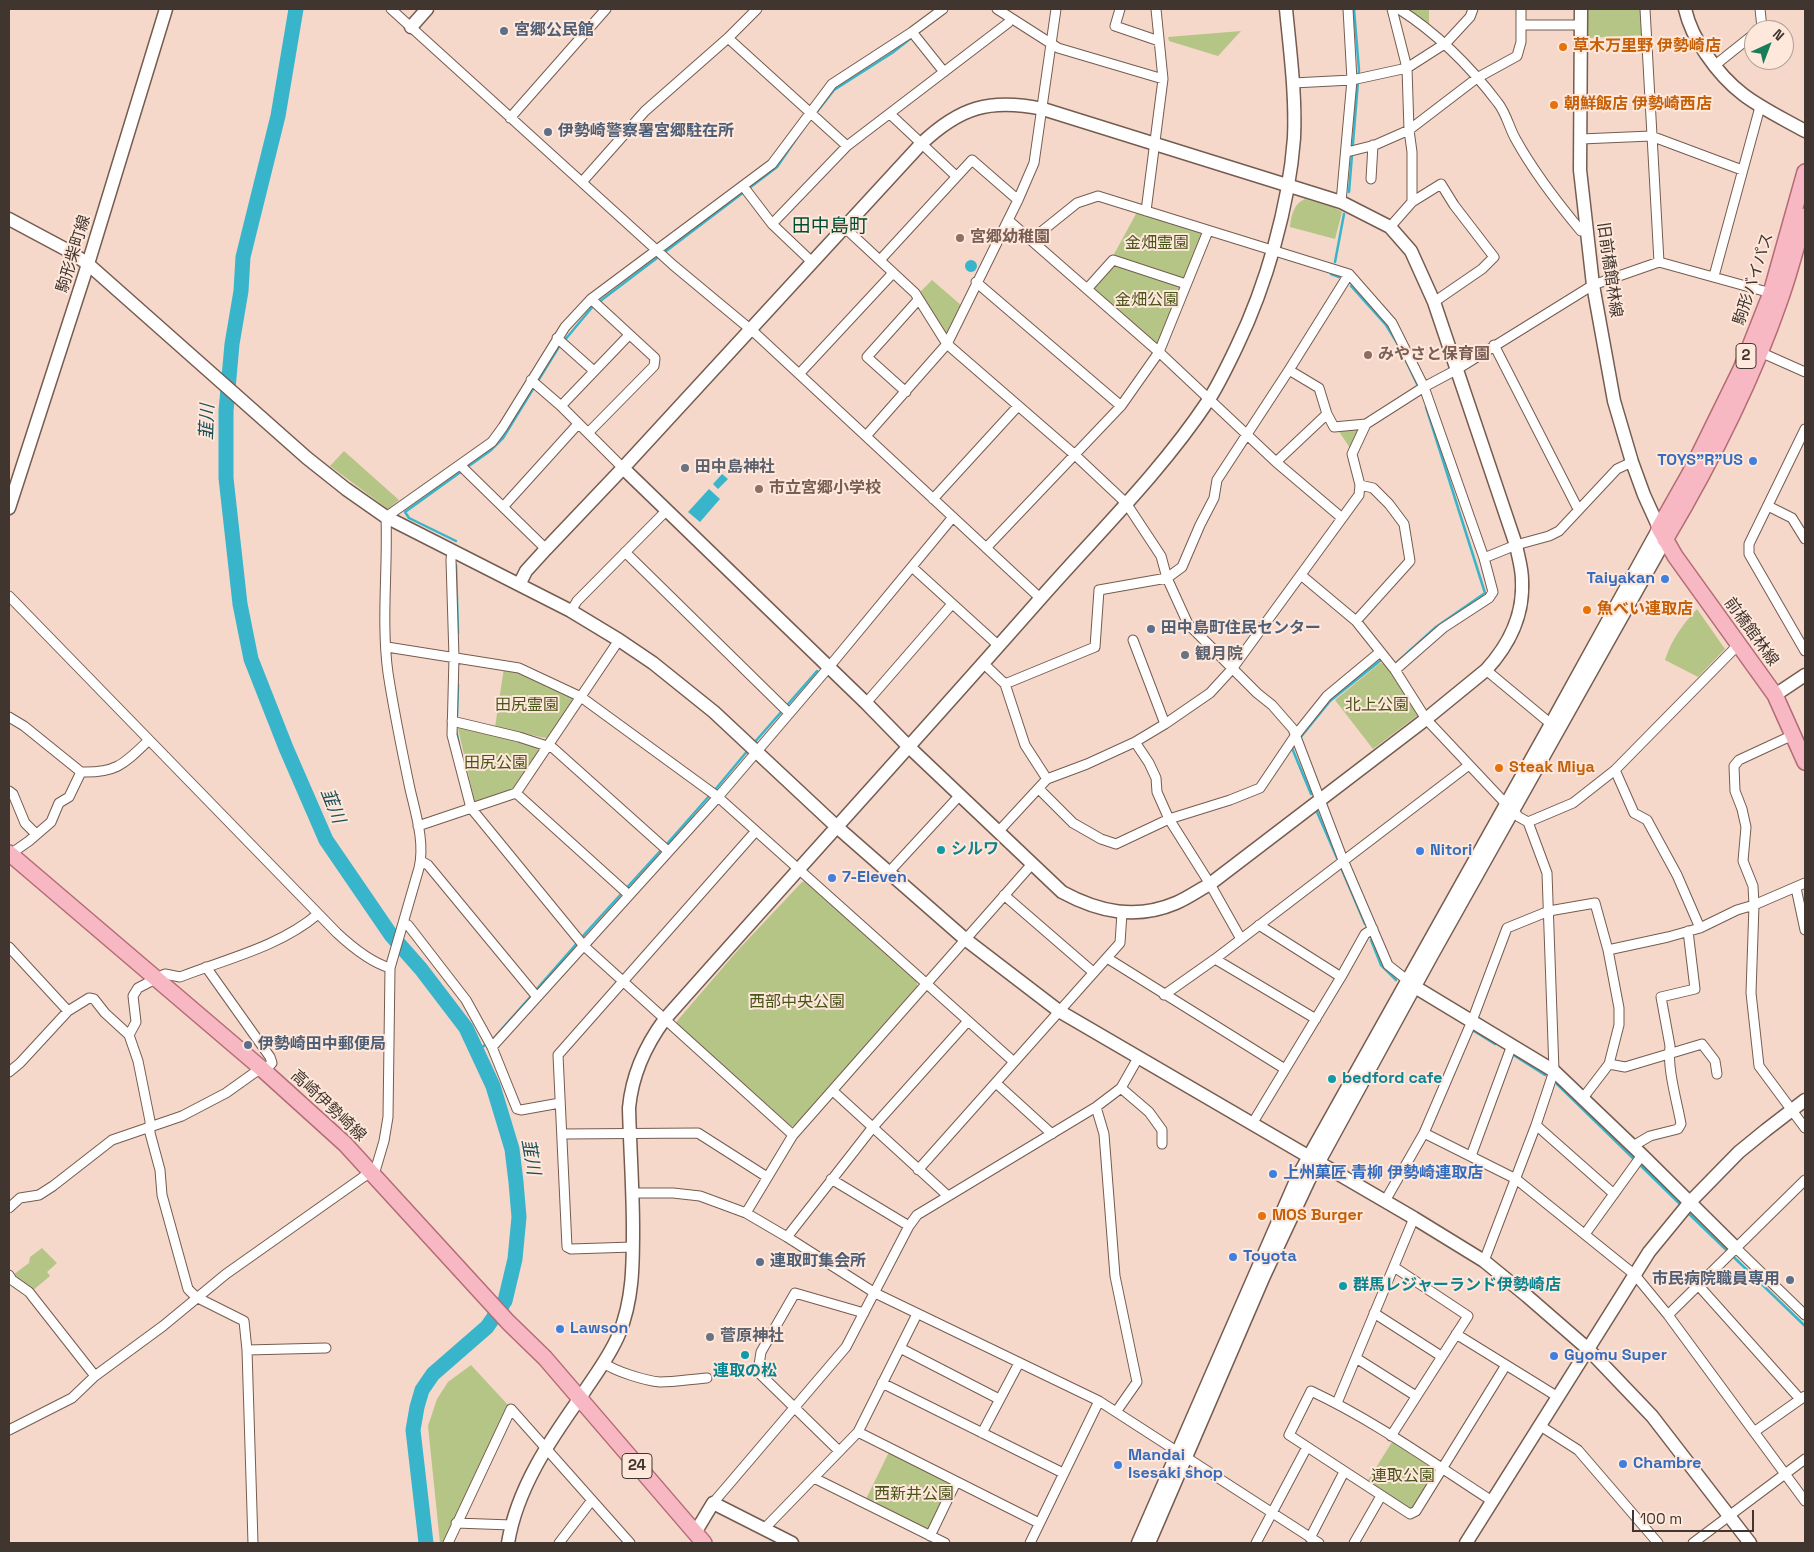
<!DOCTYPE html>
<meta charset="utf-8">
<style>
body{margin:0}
#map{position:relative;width:1814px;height:1552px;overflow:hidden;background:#f5d8ca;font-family:"Space Grotesk",sans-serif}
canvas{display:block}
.frame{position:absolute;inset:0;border:10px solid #40352f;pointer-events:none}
.north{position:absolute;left:1744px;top:20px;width:50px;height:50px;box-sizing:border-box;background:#fee7db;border:1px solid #b2a096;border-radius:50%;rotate:43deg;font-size:14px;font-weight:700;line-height:20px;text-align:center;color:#40352f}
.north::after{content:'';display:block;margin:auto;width:18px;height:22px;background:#177e58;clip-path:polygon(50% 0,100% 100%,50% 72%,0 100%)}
.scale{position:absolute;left:1632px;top:1510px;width:122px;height:22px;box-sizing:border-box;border:2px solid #40352f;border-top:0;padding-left:6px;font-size:15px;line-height:18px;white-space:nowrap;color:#40352f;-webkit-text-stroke:4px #fee7db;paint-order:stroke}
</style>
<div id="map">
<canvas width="1814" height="1552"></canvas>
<div class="frame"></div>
<div class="north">N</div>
<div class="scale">100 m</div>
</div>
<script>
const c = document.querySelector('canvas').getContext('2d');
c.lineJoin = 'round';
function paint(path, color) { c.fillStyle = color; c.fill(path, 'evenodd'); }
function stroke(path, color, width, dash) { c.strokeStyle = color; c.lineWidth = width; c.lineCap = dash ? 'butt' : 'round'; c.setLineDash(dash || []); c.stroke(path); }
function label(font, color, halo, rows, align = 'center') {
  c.font = font + ' "Space Grotesk","Noto Sans JP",sans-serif'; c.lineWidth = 4; c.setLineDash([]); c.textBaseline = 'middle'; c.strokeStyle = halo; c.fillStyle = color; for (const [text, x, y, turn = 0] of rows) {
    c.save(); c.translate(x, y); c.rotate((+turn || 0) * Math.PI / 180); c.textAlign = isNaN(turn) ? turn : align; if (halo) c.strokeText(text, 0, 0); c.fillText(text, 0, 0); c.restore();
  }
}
const green = new Path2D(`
 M1404,9H1429V26Z
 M1588,9H1641L1643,35L1588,38Z
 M1241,31L1218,56L1169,41L1168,37Z
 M1305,199L1335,208L1342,212L1335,239L1290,227C1291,216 1294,203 1305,199Z
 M1137,212L1200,231L1204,234L1186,276L1182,278L1113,256Z
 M1115,264L1179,285L1180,288L1159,342L1155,343L1095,290L1094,287Z
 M932,280L961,305L947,332H942L918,294Z
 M1360,428L1350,448L1338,430Z
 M344,451L399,500L388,509L330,466Z
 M1697,609L1725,649L1698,677L1665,660C1671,640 1684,623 1697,609Z
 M1380,663L1385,664L1418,715L1373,749L1335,700Z
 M504,668L518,671L572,697L573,701L549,737L545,738L495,727Z
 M461,727L539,746V751L511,791L475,803L459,733L458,728Z
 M805,881L917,981V986L795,1126H791L677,1024V1021L738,950L802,882Z
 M42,1248L57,1263L47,1272L50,1276L31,1292L13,1275L29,1263L30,1257Z
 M471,1365L508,1405L443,1543H440L428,1426L437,1399L448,1382Z
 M1392,1442L1435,1470L1436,1473L1414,1508L1409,1509L1367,1482Z
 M889,1452L950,1483L951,1487L930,1530L928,1531L866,1499Z`);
const water = new Path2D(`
 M965 266a6 6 0 1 1 12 0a6 6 0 1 1-12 0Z
 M722,474L728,479L718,489L713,484Z
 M709,489L720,499L700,522L688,512Z`);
const stream = new Path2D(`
 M816,113L834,90L892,53L910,39
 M748,189L777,167L803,129
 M1349,192L1359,70L1354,9
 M1335,262L1344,214
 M1331,274L1339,277
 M1351,286L1386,325L1399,346L1417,384
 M599,302L744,192
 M564,341L594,305
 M466,468L490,451L503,438L560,345
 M456,541L409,518L405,512L462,471
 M456,565L458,633
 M1396,663L1436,627L1485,593L1426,407
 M457,715L458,685
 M456,730L459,744
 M1300,738L1330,701L1381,660
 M754,743L817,671
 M1296,743L1292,748L1311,794
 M714,791L749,749
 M1317,812L1337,858
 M666,845L710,795
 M1342,870L1365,924
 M582,937L662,849
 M1371,940L1381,965L1396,980
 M535,991L578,942
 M1474,1031L1495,1044
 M477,1051L493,1039L532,995
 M1515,1056L1545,1075
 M1557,1084L1681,1205
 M1686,1211L1805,1326`);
const river = new Path2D(`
 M296,9L278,116L243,257L241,291L232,344L226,411V478L240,604L251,659L286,748L326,840L391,935L421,969L466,1028L493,1086L512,1149L516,1182L519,1217L515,1259L505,1301L487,1327L433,1374L422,1390L417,1407L413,1430L426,1543`);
const street = new Path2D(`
 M391,9L673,265L756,334L1040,598
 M997,9L1058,48L1163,79
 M1120,9L1115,26L1159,41
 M1392,9L1407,68L1409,130L1412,152V202
 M1399,9C1438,34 1470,66 1498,103C1506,113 1509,127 1515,138C1533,171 1556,201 1581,231L1586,230
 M1645,9L1659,262
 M1521,25H1581
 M1759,30L1762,28L1760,9
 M912,32L944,72
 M728,38L847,146
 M1714,66L1754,34
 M1293,83L1352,80L1407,68L1446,43L1470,17L1473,9
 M890,114L956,176
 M510,118L606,9
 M1581,139L1651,136L1742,170
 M1347,152L1375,145L1409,130L1477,78L1517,56L1521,42V9
 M1371,179L1373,145
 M582,182L645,111L728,38L757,9
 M743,186L772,224L812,262
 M1341,202L1352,80L1348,9
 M1146,211L1163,79L1156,9
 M1008,220L1159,352L1276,462L1342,518
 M772,224L847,146L1008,23L1011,18
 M844,227L915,293L947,344L1075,455L1126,503L1161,556L1167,578L1188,624L1257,693L1272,705L1293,729L1343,860L1388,965L1407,980
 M1390,227L1412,202L1441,184L1454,205L1494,257L1482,269L1434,302
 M1031,240L1077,203L1098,196L1349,274L1392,323L1424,387L1484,558L1493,592L1489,598L1443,628L1395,670
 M880,260L972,160L1018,200
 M1714,276L1760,107
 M976,282L1121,406
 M1087,289L1113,260L1186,284
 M557,338L594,371
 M1494,345L1578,509
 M1760,352L1805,372
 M1289,370L1319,388L1327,414L1334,427L1366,424L1424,387L1456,370L1593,285L1659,262L1771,293
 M800,373L893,273
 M531,380L561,406L623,468
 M906,392L867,357L919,299
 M561,406L629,335
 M1805,429L1749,544V554L1805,651
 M588,433L654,366L655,358L591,299
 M866,436L947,344L1018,200L1034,163L1056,9
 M1276,462L1327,414
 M460,465L546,549
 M1360,485L1373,488L1389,504L1404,524L1410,561L1356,621L1395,670L1426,719L1506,804L1519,817L1528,822L1547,873L1554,1071L1536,1125L1484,1261
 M933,499L1018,406
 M1768,506L1792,518L1805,539
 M503,507L578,424
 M986,548L1121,406L1159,352L1208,231
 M452,550L451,560L454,657L452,735L471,808L584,946L793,1135
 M625,552L789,713
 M1484,558L1516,545L1549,536L1559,531L1617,469L1632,462
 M912,567L999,646
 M1301,575L1356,621
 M9,596L337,933C352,947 370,962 390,968
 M571,611L577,601L667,510
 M1133,640L1165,724
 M387,647L519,668L581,697L718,797L1014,1062
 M983,663L1005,684L1025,745L1047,779
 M1486,670L1551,724
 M1005,684L1095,647L1099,590L1167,578L1182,567L1200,525L1214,498L1217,480L1289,370L1349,274
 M866,703L952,604
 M9,717L24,726L81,772C117,773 124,764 149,740
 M452,721L519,737L553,748L668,851
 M1793,735L1739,760L1734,766L1735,791L1742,809L1746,827L1743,861L1753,886L1754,905L1751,993L1759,1066L1805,1128
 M1135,742L1149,763L1156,778L1157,792L1169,819L1210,884L1241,939
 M1615,770L1634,813L1647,820L1677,875L1700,928
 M1039,789L1073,823L1101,839L1116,844L1169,819L1230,800L1260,788L1295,736L1327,696L1380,652
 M9,791L13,794L25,823L36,834
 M516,793L629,895
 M1528,822L1573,803L1615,770L1739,644
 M418,826L516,793L619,640
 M998,832L1047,779L1087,764L1135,742L1165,724L1210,693L1232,669L1359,495L1360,485L1352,454L1366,424
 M9,855L29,841L51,822L59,803L69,797L81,772
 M421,861L428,865L537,997
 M889,872L960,795
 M1796,888L1805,930
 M1004,895L1093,972
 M403,923L408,925L466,1000L492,1047L517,1109L521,1110L560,1103
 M1259,925L1341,977
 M9,947L68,1011L89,998L94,999L105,1013L129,1035L138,1061L150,1121V1133L160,1170L162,1195L188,1289L196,1297L244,1321L247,1350L253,1543
 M1608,950L1668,937L1700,928L1737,910L1754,905L1805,883
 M1107,958L1285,1069
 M1215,959L1316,1019
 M1164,995L1215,959L1469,765
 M129,1035L136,1022L133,996L138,988L165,974L180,977C226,959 279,947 318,914
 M492,1047L718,797L829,667L953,517
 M1609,1064L1625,1067L1702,1044L1715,1061L1717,1074
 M9,1072L20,1063L68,1011
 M996,1083L1052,1134
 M1121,1088L1149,1112L1162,1130V1144
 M833,1091L948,1196
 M1096,1107L1104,1134L1115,1276L1137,1382L1116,1412
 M1252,1124L1341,977L1365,934L1373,929
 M1536,1125L1614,1194
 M1424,1133L1516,1179L1635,1275L1668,1315L1805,1501
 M563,1134L698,1133L767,1177
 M1633,1146L1650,1136L1678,1129L1681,1124C1677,1101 1667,1069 1670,1046L1661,997L1695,989L1688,931
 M1471,1156L1512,1045
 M918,1170L1120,943L1122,913
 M831,1179L909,1226
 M633,1193H673L700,1196L746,1213L787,1237L875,1293L1099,1401L1319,1543
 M1385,1201L1424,1133L1472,1021L1507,928L1549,911L1595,903L1608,950L1619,1008V1025L1609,1064L1583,1098
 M9,1208L20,1198L39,1195L53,1186L112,1140L182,1116L226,1093L261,1068L269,1066L272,1063L270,1057L206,967
 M746,1213L793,1135L1032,864
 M1585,1234L1642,1155
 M787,1237L873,1127L968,1021
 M633,1247L571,1249L567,1247L558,1055L755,832
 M1736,1248L1805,1315
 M9,1275L12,1280L29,1292L95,1376
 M1698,1285L1800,1399
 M1374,1313L1441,1356
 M1668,1315L1805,1180
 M1456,1334L1558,1397
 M900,1348L999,1399
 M247,1350L326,1348
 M1356,1358L1416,1396
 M604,1363C614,1371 646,1381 660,1382C675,1382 692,1379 707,1378
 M882,1383L1063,1473
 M1337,1403L1414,1218
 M1539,1425L1578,1450L1658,1543
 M9,1430L72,1398L95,1376L163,1326L226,1274L376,1168L384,1141L388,1117L390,968L419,868C425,843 416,815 410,789C402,751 394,712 388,673C381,622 388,568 386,517L492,442L503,427L565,327L591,299L772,164L832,84L912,32L943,9
 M858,1432L1039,1523
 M1754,1432L1805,1396
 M982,1433L1019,1363
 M1391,1436L1468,1316L1394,1267
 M839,1451L758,1372L761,1352L795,1293L864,1313
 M814,1478L945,1543
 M1492,1501C1433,1463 1375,1421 1311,1391L1289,1435L1410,1514L1416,1511L1506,1365
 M713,1503L846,1347L909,1226L917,1215L1096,1107L1121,1088L1138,1058
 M456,1523L511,1525
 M764,1529L858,1432L917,1314
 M930,1536L956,1482
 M1310,1538L1344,1472
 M448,1543L511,1409L630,1543
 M559,1543L592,1500
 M1030,1543L1099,1401
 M1256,1543L1307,1447
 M1354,1543L1381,1496
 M1693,1543L1805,1459`);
const secondary = new Path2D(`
 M1685,9C1689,26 1696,40 1706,54C1735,97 1762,107 1805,131
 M411,27L427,9
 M9,219L67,250L88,264L307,458L346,489L386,517L571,611L619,640L653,663L714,712L837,827L965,939L1059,1011L1414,1218L1484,1261L1527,1296L1588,1349L1652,1416L1750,1543
 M9,508L88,264L166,9
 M520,583L526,571L546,549L623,468L921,144C960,107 990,98 1043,109L1341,202L1390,227L1411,251L1434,302L1516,545C1518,556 1522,568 1522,580C1524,614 1509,645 1486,670L1426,719L1210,884C1199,890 1188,898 1176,903C1136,920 1099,912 1062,892L909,747L866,703L623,468
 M1775,695L1805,675
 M1415,987L1554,1071L1642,1155L1736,1248
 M695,1533L713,1503L792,1543
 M508,1543C517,1488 550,1440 582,1395C595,1375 610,1356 619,1334C633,1300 633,1265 633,1229C633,1189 630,1148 629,1108C632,1075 645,1046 665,1019C789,879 916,740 1040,599C1097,534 1160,473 1208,401C1219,384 1228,365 1237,346C1266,286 1289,206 1294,138C1296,95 1290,51 1286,9
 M1138,1543L1298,1176L1551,724L1659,528L1644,495L1632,462L1614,401L1593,285L1580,170L1581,9
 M1149,1543L1264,1276L1309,1180L1432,955L1665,540
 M1466,1543L1649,1252L1690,1202L1739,1152L1766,1130L1805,1100`);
const primary = new Path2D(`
 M1805,172L1771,293L1741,369L1689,475L1659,528L1675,556L1775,695L1805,762
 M1665,540C1710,464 1751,384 1780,300C1790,272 1797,244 1805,216
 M9,853L261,1068L345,1144L508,1322L545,1358L704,1543`);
const markers = [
 [504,31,5,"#5c6f8a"],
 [1563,47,5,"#e8710a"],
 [1554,105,5,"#e8710a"],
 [548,132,5,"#5c6f8a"],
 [960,238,5,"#8d6e63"],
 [1368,355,5,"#8d6e63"],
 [1753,461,5,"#3f7fe0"],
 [685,468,5,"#6b7280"],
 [759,489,5,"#8d6e63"],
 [1665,579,5,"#3f7fe0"],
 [1587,610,5,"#e8710a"],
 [1151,629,5,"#5c6f8a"],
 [1185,655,5,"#6b7280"],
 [1499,768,5,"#e8710a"],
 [941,850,5,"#0f9aa8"],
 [1420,851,5,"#3f7fe0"],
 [832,878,5,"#3f7fe0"],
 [248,1045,5,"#5c6f8a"],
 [1332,1079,5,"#0f9aa8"],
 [1273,1174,5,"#3f7fe0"],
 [1262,1216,5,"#e8710a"],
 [1233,1257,5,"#3f7fe0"],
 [760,1262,5,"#5c6f8a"],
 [1790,1280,5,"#5c6f8a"],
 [1343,1286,5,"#0f9aa8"],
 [560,1329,5,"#3f7fe0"],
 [710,1337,5,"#6b7280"],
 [745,1355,5,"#0f9aa8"],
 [1554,1356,5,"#3f7fe0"],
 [1623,1464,5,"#3f7fe0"],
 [1118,1465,5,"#3f7fe0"]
];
const shields = [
 [1746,356,20],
 [637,1466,30]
];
const shieldNames = [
 ["2",1746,356],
 ["24",637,1466]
];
const serviceNames = [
 ["宮郷公民館",514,31],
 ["伊勢崎警察署宮郷駐在所",558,132],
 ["田中島町住民センター",1161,629],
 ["伊勢崎田中郵便局",258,1045],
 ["連取町集会所",770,1262],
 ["市民病院職員専用",1780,1280,"right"]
];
const foodNames = [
 ["草木万里野 伊勢崎店",1573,47],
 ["朝鮮飯店 伊勢崎西店",1564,105],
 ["魚べい連取店",1597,610],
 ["Steak Miya",1509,768],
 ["MOS Burger",1272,1216]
];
const educationNames = [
 ["宮郷幼稚園",970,238],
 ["みやさと保育園",1378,355],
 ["市立宮郷小学校",769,489]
];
const parkNames = [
 ["金畑霊園",1157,244],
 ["金畑公園",1147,301],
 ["田尻霊園",527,706],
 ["北上公園",1377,706],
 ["田尻公園",496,764],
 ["西部中央公園",797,1003],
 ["連取公園",1403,1477],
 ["西新井公園",914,1495]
];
const streetNames = [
 ["駒形柴町線",74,254,-73],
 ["旧前橋館林線",1609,270,82],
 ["駒形バイパス",1754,279,-72],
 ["前橋館林線",1751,632,54],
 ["高崎伊勢崎線",328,1106,43]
];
const shopNames = [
 ["TOYS\"R\"US",1743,461,"right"],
 ["Taiyakan",1655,579,"right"],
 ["Nitori",1430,851],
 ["7-Eleven",842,878],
 ["上州菓匠 青柳 伊勢崎連取店",1283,1174],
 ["Toyota",1243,1257],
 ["Lawson",570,1329],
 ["Gyomu Super",1564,1356],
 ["Mandai",1128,1456],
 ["Isesaki shop",1128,1474],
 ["Chambre",1633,1464]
];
const worshipNames = [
 ["田中島神社",695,468],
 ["観月院",1195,655],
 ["菅原神社",720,1337]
];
const cultureNames = [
 ["シルワ",951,850],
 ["bedford cafe",1342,1079],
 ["群馬レジャーランド伊勢崎店",1353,1286],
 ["連取の松",745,1372,"center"]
];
const waterNames = [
 ["韮川",208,422,-88],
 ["韮川",332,806,68],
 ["韮川",530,1157,80]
];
const quarterNames = [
 ["田中島町",830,227]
];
paint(green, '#b5c586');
paint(water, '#38b5cb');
stroke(stream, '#38b5cb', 2.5);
stroke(river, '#38b5cb', 15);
stroke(street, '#755c50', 11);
stroke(secondary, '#755c50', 15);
stroke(primary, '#b46b76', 18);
stroke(street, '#fff', 9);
stroke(secondary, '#fff', 12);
stroke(primary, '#f7b8c4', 15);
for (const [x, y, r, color] of markers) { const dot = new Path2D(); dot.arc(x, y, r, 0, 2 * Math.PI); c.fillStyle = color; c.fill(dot); stroke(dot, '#fee7db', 2); }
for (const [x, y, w] of shields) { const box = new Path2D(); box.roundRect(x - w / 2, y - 12.5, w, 25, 4); c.fillStyle = '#fee7db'; c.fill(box); stroke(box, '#40352f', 1); }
label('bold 15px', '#40352f', null, shieldNames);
label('bold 16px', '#4e5e75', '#fee7db', serviceNames, 'left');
label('bold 16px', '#c56008', '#fee7db', foodNames, 'left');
label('bold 16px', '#785e54', '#fee7db', educationNames, 'left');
label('16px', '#4a5519', '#fee7db', parkNames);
label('16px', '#40352f', '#fee7db', streetNames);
label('bold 16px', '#366cbe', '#fee7db', shopNames, 'left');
label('bold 16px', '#5b616d', '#fee7db', worshipNames, 'left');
label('bold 16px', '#0d838f', '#fee7db', cultureNames, 'left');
label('italic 18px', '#1d515a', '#fee7db', waterNames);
label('19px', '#014c32', '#fee7db', quarterNames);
</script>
